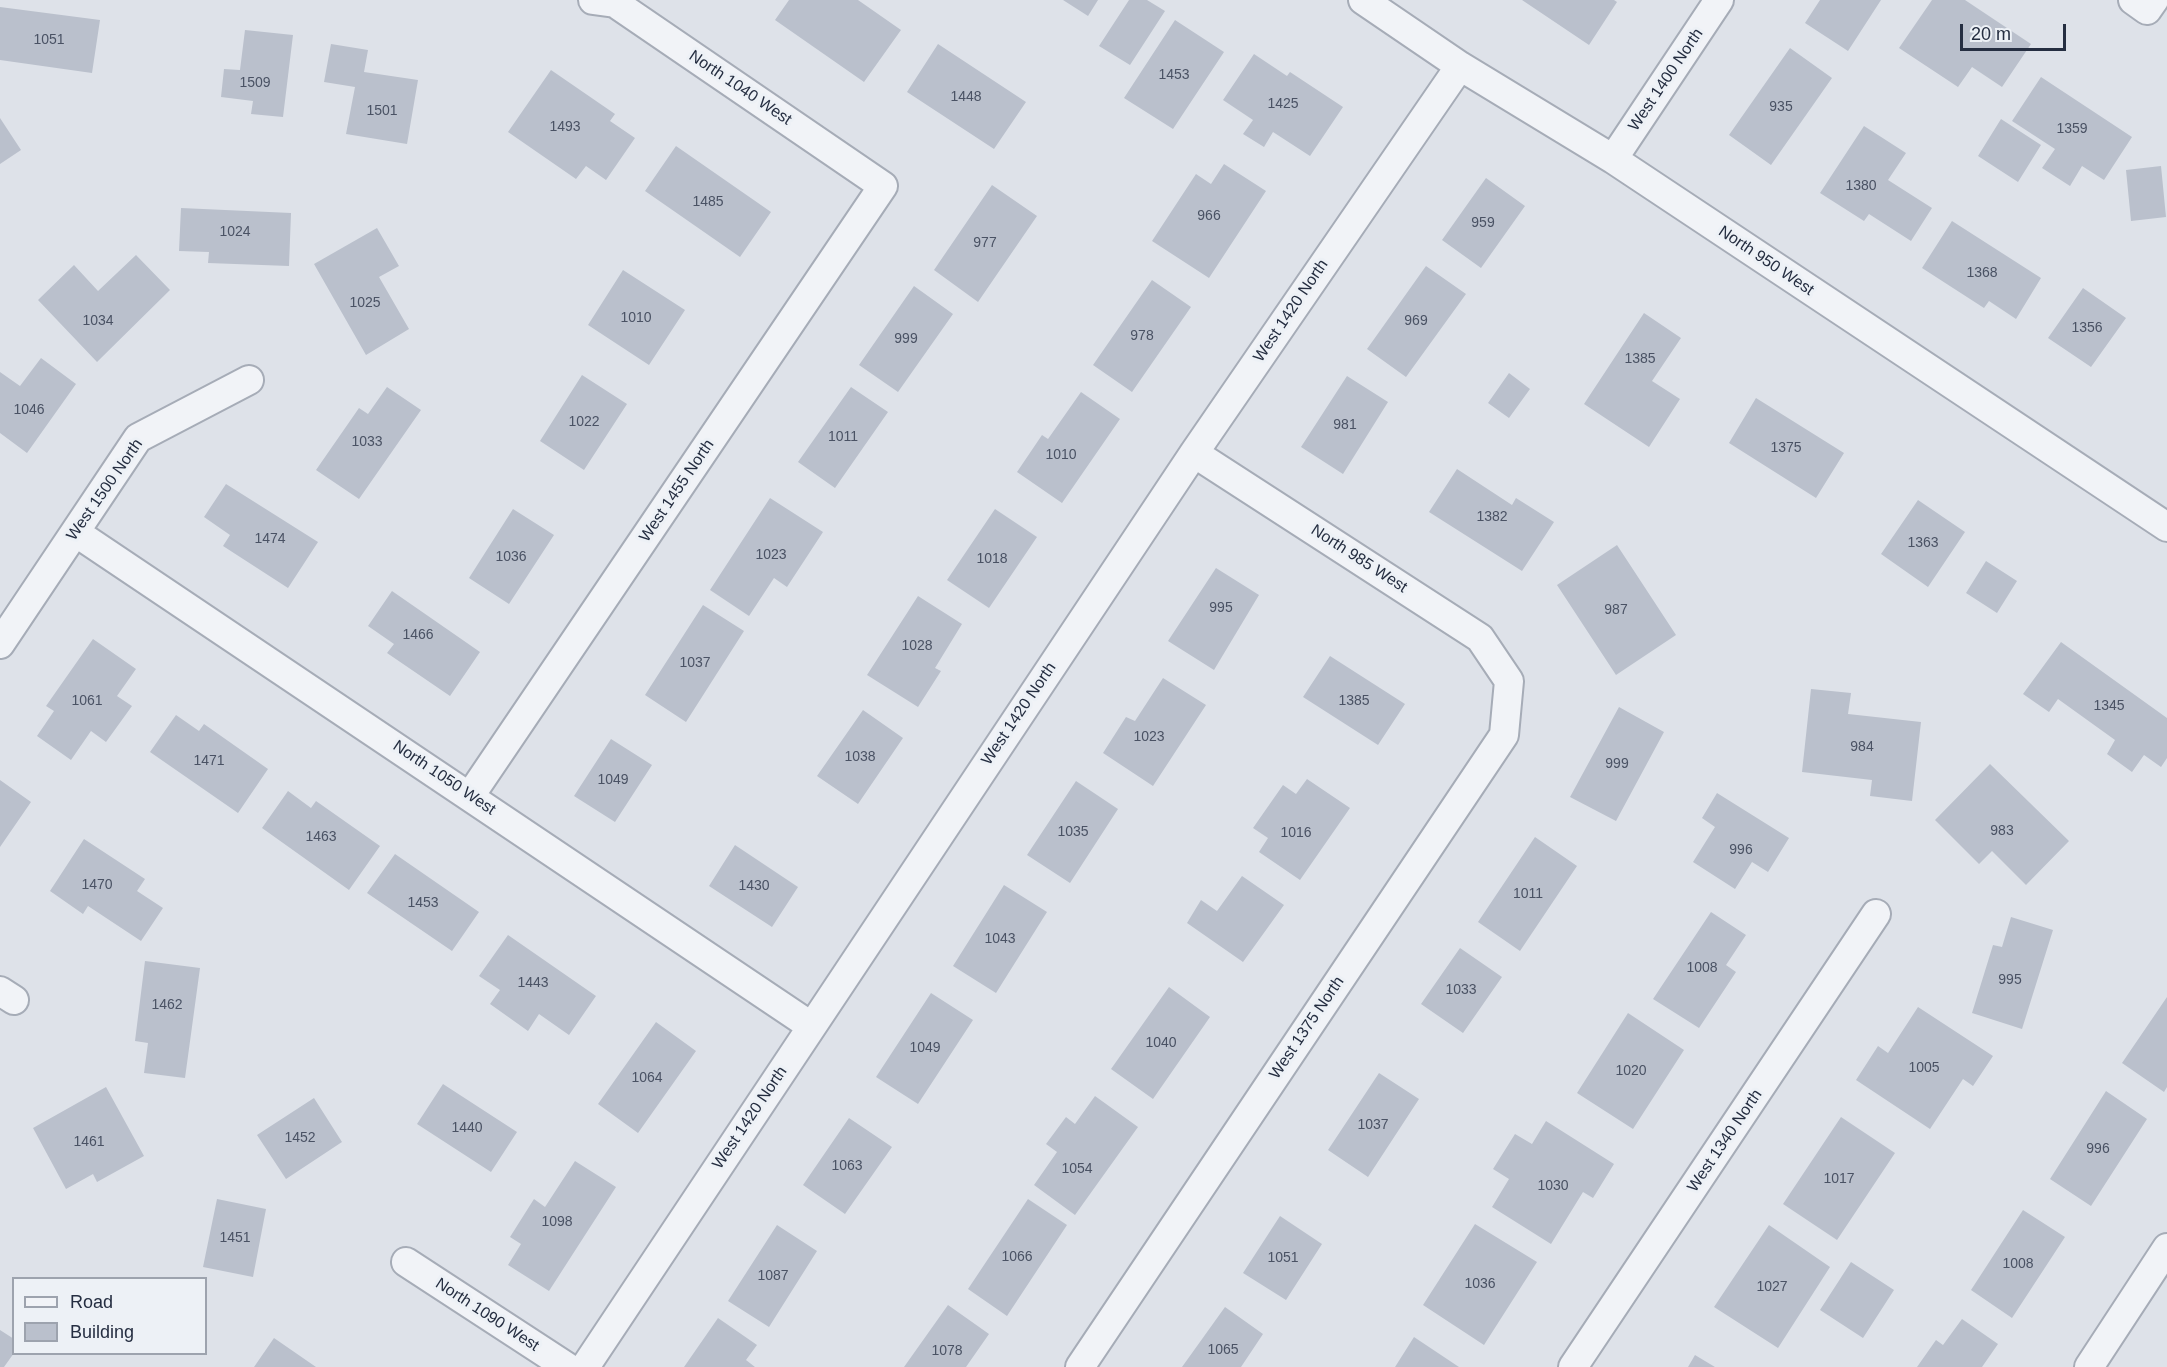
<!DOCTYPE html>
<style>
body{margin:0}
#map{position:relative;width:2167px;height:1367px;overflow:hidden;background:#dee2e9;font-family:Arial,sans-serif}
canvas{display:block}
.legend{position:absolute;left:12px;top:1277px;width:195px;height:78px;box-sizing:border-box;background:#edf1f6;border:2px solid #9da3ae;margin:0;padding:8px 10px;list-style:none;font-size:18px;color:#252e41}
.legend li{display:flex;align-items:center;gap:12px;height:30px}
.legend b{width:30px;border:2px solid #9da3ae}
.scale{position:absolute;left:1960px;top:24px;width:106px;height:27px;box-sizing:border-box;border:3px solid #252e41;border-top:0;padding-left:8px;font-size:18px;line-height:21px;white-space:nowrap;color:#252e41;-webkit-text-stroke:4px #edf1f6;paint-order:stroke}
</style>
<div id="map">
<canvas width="2167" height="1367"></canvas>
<ul class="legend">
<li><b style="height:8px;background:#f1f3f7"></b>Road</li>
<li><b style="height:16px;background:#bac0cc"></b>Building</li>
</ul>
<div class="scale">20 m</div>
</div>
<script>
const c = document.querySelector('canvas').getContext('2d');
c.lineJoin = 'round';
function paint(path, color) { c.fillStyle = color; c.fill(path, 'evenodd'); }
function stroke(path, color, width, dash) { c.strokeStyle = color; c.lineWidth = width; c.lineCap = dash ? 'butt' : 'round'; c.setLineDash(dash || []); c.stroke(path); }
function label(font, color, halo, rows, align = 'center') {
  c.font = font + ' Arial,sans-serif'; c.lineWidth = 6; c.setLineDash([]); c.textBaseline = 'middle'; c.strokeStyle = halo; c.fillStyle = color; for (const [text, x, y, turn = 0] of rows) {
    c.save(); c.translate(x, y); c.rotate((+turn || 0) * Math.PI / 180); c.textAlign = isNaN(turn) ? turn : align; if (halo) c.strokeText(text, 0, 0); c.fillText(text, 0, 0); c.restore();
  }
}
const building = new Path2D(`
 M789,0H858L901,30L864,82L775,20Z
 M1063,0H1098L1088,16Z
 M1129,0H1147L1165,11L1130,65L1099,46Z
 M1522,0H1614L1617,2L1589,45Z
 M1820,0H1881L1848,51L1805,23Z
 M1932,0H1965L2031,44L2002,87L1972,67L1958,87L1899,48Z
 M0,7L100,20L92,73L0,60Z
 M1175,20L1224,52L1173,129L1124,98Z
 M245,30L293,35L283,117L251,114L253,101L221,97L224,69L240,70Z
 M331,44L368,50L364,72L418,80L407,144L346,134L355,87L324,82Z
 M938,44L1026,102L994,149L907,92Z
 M1790,48L1832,78L1771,165L1729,135Z
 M1254,54L1287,76L1290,72L1343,107L1310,156L1273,132L1264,147L1243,134L1253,120L1223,100Z
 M551,70L615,114L610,121L635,138L606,180L586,166L576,179L508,132Z
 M2041,77L2132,137L2104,180L2082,166L2070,186L2042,168L2055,149L2012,121Z
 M0,118L21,150L0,164Z
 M2001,119L2041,145L2018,182L1978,156Z
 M1864,126L1906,153L1888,180L1932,208L1911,241L1869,214L1864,221L1820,193Z
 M676,146L771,212L740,257L645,191Z
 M1224,164L1266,191L1209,278L1152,241L1196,174L1211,184Z
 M2161,166L2166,217L2131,221L2126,170Z
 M1486,178L1525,206L1481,268L1442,240Z
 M992,185L1037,216L978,302L934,270Z
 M181,208L291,213L289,266L208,263L209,252L179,251Z
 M1952,221L2041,278L2016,319L1989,301L1984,308L1922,268Z
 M377,228L399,266L379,277L409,329L366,355L314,264Z
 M136,255L170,290L97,362L38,300L74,265L98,291Z
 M1426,266L1466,294L1406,377L1367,349Z
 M623,270L685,310L649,365L588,325Z
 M1152,280L1191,307L1132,392L1093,365Z
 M914,286L953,314L898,392L859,365Z
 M2083,288L2126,318L2091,367L2048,338Z
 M1644,313L1681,338L1652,381L1680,399L1649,447L1584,404Z
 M41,358L76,384L27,453L0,433V372L20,386Z
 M1509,373L1530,389L1509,418L1488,403Z
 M582,375L627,404L584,470L540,441Z
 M1347,376L1388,402L1343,474L1301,447Z
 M387,387L421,410L359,499L316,470L359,408L368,414Z
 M851,387L888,412L835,488L798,462Z
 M1081,392L1120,419L1062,503L1017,472L1042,435L1048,439Z
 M1756,398L1844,453L1816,498L1729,443Z
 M1457,469L1512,505L1516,498L1554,522L1522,571L1429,512Z
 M226,484L318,542L288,588L223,546L230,535L204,517Z
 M770,498L823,532L787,587L774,578L749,616L710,590Z
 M1918,500L1965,532L1928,587L1881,554Z
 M513,509L554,535L509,604L469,578Z
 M995,509L1037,537L989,608L947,580Z
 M1617,545L1676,635L1616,675L1557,585Z
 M1986,561L2017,581L1997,613L1966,593Z
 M1216,568L1259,595L1214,670L1168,641Z
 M392,591L480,652L450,696L387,653L394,644L368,626Z
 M918,596L962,624L935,668L941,671L918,707L867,675Z
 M703,605L744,631L686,722L645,695Z
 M93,639L136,669L117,696L132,706L106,742L91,731L71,760L37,736L54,711L46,706Z
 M2061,642L2167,718V758L2161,767L2144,755L2132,772L2107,754L2115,740L2058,699L2049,712L2023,694Z
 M1330,656L1405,704L1378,745L1303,697Z
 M1163,678L1206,705L1153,786L1103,753L1126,717L1135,721Z
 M1811,689L1851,693L1848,714L1921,722L1912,801L1870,796L1872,780L1802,772Z
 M1619,707L1664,732L1616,821L1570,797Z
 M863,710L903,738L858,804L817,776Z
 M176,715L199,731L204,724L268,769L238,813L150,752Z
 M611,739L652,765L615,822L574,796Z
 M1990,764L2069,841L2026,885L1992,851L1979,864L1935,820Z
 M1307,779L1350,808L1300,880L1259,852L1268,838L1253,828L1283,785L1296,794Z
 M0,780L31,802L0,847Z
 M1076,781L1118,809L1070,883L1027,855Z
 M288,791L311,808L316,801L380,846L349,890L262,828Z
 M1717,793L1789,838L1768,872L1752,862L1735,889L1693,862L1715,827L1702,818Z
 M1535,837L1577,866L1520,951L1478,922Z
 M84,839L145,879L137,891L163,908L141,941L88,906L83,914L50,891Z
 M735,845L798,887L772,927L709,886Z
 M395,854L479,912L452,951L367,893Z
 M1242,876L1284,905L1243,962L1187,923L1201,900L1217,911Z
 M1004,885L1047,912L996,993L953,966Z
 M1711,912L1746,935L1726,965L1736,972L1699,1028L1653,999Z
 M2011,917L2053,930L2022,1029L1972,1013L1993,945L2002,947Z
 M508,935L596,996L569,1035L539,1014L528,1031L490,1004L500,990L479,976Z
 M1460,948L1502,977L1463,1033L1421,1004Z
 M145,961L200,968L185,1078L144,1073L148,1043L135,1041Z
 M1169,987L1210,1017L1153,1099L1111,1069Z
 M931,993L973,1020L918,1104L876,1077Z
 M2167,997V1087L2164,1092L2122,1063Z
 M1918,1007L1993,1056L1973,1086L1963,1079L1930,1129L1856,1080L1878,1046L1888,1053Z
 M1628,1013L1684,1050L1633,1129L1577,1093Z
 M656,1022L696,1051L638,1133L598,1104Z
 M1379,1073L1419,1099L1368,1177L1328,1150Z
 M443,1084L517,1132L491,1172L417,1124Z
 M106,1087L144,1156L97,1182L93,1174L66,1189L33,1128Z
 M2106,1091L2147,1119L2091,1206L2050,1179Z
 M1095,1096L1138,1127L1075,1215L1034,1185L1057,1152L1046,1144L1066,1117L1075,1124Z
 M314,1098L342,1142L286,1179L257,1135Z
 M1841,1117L1895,1153L1837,1240L1783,1204Z
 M849,1118L892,1147L845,1214L803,1185Z
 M1546,1121L1614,1164L1593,1198L1583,1192L1551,1244L1492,1207L1509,1179L1493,1169L1515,1134L1532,1144Z
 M575,1161L616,1187L549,1291L508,1265L521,1244L510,1237L534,1199L545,1207Z
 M217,1199L266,1209L253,1277L203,1267Z
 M1028,1199L1067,1225L1007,1316L968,1289Z
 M2023,1210L2065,1237L2012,1318L1971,1290Z
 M1280,1216L1322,1244L1286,1300L1243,1273Z
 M1475,1224L1537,1262L1484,1345L1423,1305Z
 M777,1225L817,1251L769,1327L728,1301Z
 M1769,1225L1830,1267L1778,1348L1714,1307Z
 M1851,1262L1894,1290L1863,1338L1820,1310Z
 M948,1305L989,1334L966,1367H904Z
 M1225,1307L1263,1334L1241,1367H1182Z
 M718,1318L757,1345L746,1360L755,1367H684Z
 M1962,1319L1998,1344L1982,1367H1917L1936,1340L1943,1345Z
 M0,1330L14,1339V1353L4,1367H0Z
 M1414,1337L1459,1367H1395Z
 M274,1338L316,1367H254Z
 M1695,1355L1715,1367H1688Z`);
const street = new Path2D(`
 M1363,0L1460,66L1613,159L2167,527
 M2133,0L2147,10L2154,0
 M1613,159L1719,0
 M75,532L811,1026
 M0,644L138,438L249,380
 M470,796L883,186L615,3L593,0
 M0,991L14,1000
 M406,1262L567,1367
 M585,1367L1194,453L1460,66
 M1080,1367L1504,735L1509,681L1480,638L1194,453
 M1573,1367L1876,914
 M2089,1367L2167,1248`);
const numberNames = [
 ["1051",49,40],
 ["1453",1174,75],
 ["1509",255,83],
 ["1448",966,97],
 ["1425",1283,104],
 ["935",1781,107],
 ["1501",382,111],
 ["1493",565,127],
 ["1359",2072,129],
 ["1380",1861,186],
 ["1485",708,202],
 ["966",1209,216],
 ["959",1483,223],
 ["1024",235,232],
 ["977",985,243],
 ["1368",1982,273],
 ["1025",365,303],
 ["1010",636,318],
 ["1034",98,321],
 ["969",1416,321],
 ["1356",2087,328],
 ["978",1142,336],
 ["999",906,339],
 ["1385",1640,359],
 ["1046",29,410],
 ["1022",584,422],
 ["981",1345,425],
 ["1011",843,437],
 ["1033",367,442],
 ["1375",1786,448],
 ["1010",1061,455],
 ["1382",1492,517],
 ["1474",270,539],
 ["1363",1923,543],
 ["1023",771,555],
 ["1036",511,557],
 ["1018",992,559],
 ["995",1221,608],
 ["987",1616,610],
 ["1466",418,635],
 ["1028",917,646],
 ["1037",695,663],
 ["1061",87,701],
 ["1385",1354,701],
 ["1345",2109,706],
 ["1023",1149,737],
 ["984",1862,747],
 ["1038",860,757],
 ["1471",209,761],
 ["999",1617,764],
 ["1049",613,780],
 ["983",2002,831],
 ["1035",1073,832],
 ["1016",1296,833],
 ["1463",321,837],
 ["996",1741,850],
 ["1470",97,885],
 ["1430",754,886],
 ["1011",1528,894],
 ["1453",423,903],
 ["1043",1000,939],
 ["1008",1702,968],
 ["995",2010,980],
 ["1443",533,983],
 ["1033",1461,990],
 ["1462",167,1005],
 ["1040",1161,1043],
 ["1049",925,1048],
 ["1005",1924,1068],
 ["1020",1631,1071],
 ["1064",647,1078],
 ["1037",1373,1125],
 ["1440",467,1128],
 ["1452",300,1138],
 ["1461",89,1142],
 ["996",2098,1149],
 ["1063",847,1166],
 ["1054",1077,1169],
 ["1017",1839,1179],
 ["1030",1553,1186],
 ["1098",557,1222],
 ["1451",235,1238],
 ["1066",1017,1257],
 ["1051",1283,1258],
 ["1008",2018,1264],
 ["1087",773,1276],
 ["1036",1480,1284],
 ["1027",1772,1287],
 ["1065",1223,1350],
 ["1078",947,1351]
];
const streetNames = [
 ["West 1400 North",1666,80,-56],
 ["North 1040 West",740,88,34],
 ["North 950 West",1766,261,34],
 ["West 1420 North",1291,311,-56],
 ["West 1500 North",105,490,-55],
 ["West 1455 North",677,491,-56],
 ["North 985 West",1359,559,33],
 ["West 1420 North",1019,714,-56],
 ["North 1050 West",444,778,34],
 ["West 1375 North",1307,1028,-56],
 ["West 1420 North",750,1118,-56],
 ["West 1340 North",1725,1141,-56],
 ["North 1090 West",487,1315,33]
];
paint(building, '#bac0cc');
stroke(street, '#a6acb7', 32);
stroke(street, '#f1f3f7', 28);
label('14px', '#4a5264', null, numberNames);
label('16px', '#252e41', '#edf1f6', streetNames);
</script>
